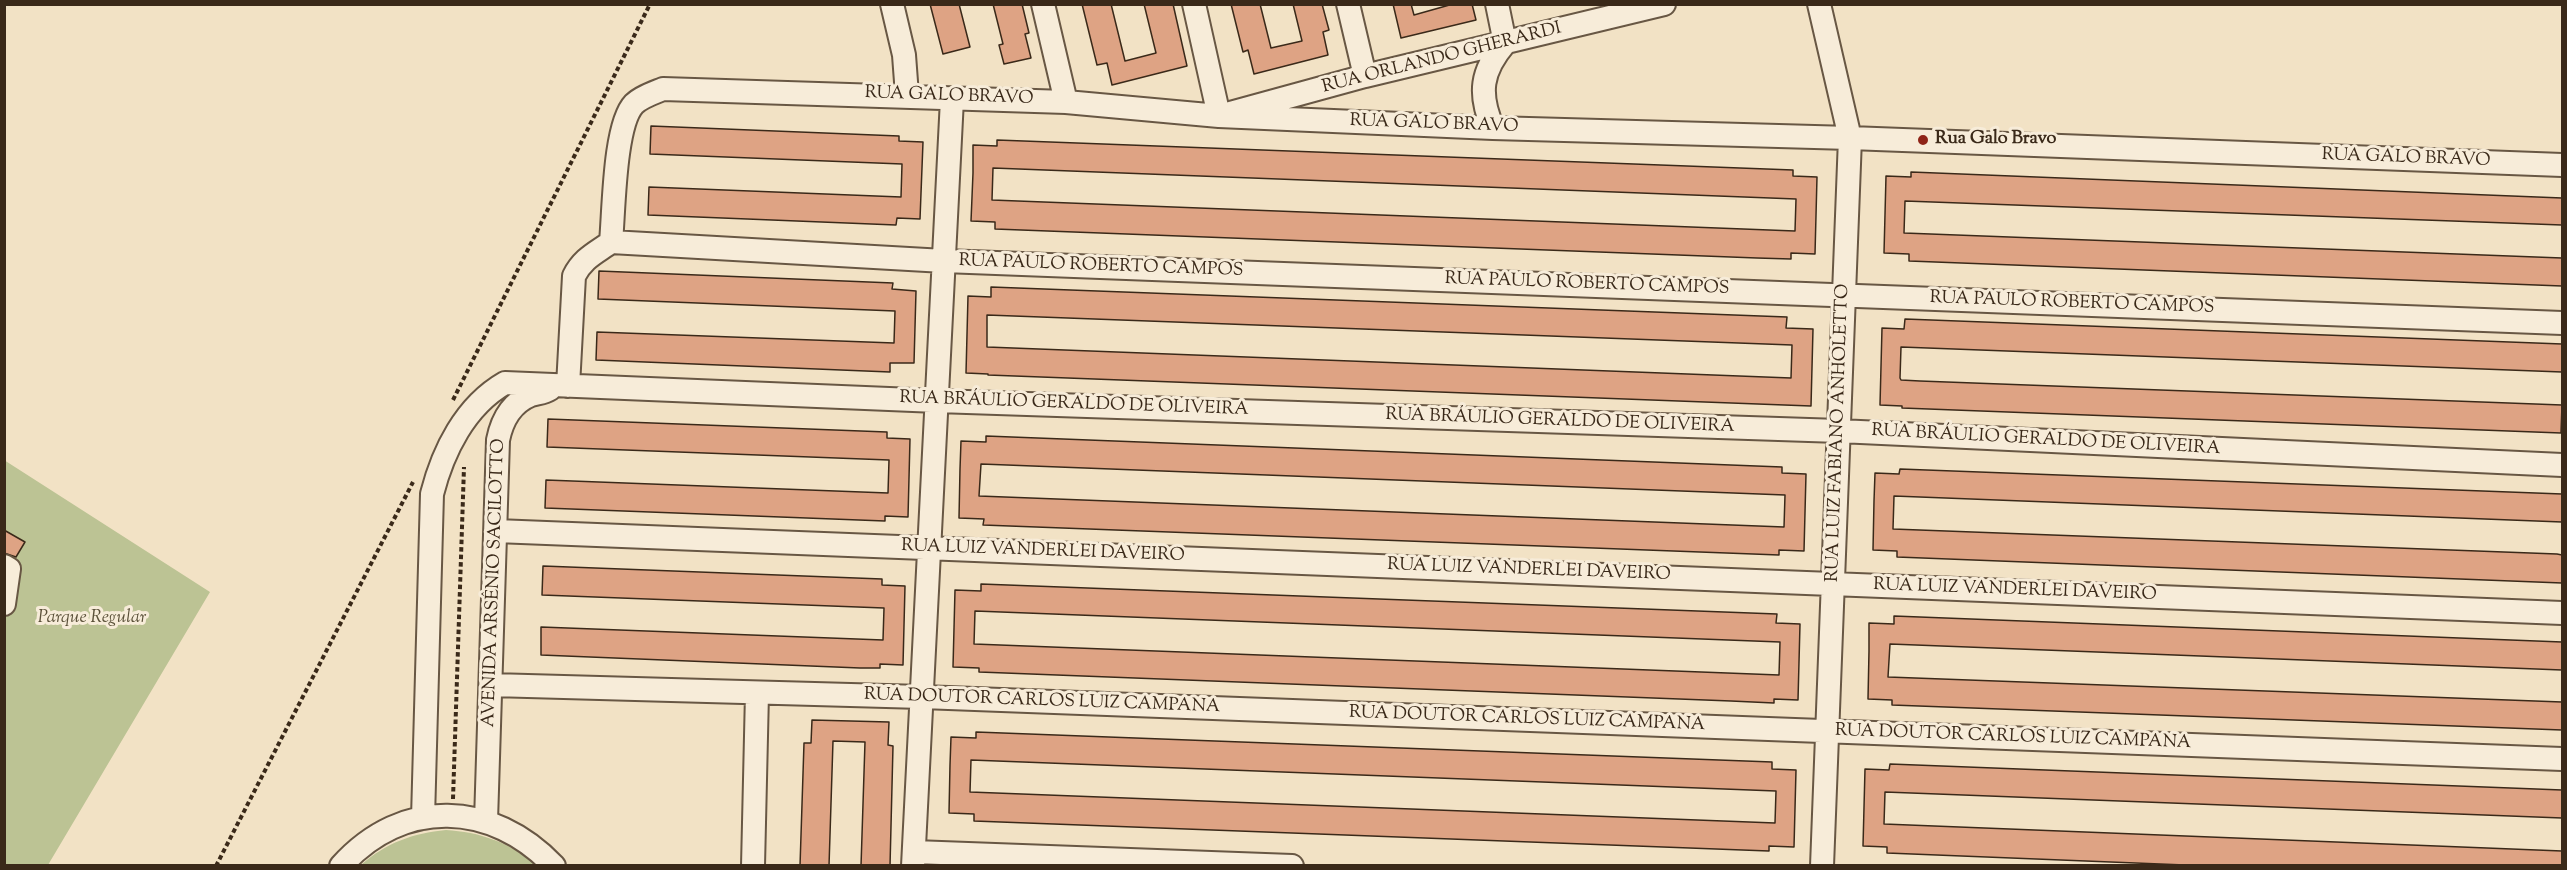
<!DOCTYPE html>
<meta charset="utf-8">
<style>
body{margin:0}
#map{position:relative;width:2567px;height:870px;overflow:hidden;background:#f2e2c5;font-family:"Sorts Mill Goudy",serif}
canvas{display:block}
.frame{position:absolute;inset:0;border:6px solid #3a2919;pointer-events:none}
</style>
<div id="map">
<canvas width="2567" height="870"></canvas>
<div class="frame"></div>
</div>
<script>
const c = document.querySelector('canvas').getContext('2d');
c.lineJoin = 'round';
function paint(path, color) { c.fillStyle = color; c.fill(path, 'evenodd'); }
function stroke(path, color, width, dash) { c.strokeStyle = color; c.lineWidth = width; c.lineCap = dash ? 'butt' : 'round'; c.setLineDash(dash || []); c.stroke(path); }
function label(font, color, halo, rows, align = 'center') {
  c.font = font + ' "Sorts Mill Goudy",serif'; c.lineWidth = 6; c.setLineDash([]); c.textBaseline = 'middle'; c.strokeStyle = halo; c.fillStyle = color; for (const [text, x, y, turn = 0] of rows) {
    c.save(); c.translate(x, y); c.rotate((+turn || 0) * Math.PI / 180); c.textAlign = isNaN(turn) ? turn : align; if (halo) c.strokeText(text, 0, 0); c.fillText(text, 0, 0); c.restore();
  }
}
const green = new Path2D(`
 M4,460L210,592L48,865H5Z
 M446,830C479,832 510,842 535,865H361C386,843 413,833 446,830Z`);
const building = new Path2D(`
 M930,4H959L970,47L943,54Z
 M993,4H1022L1029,33L1025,34L1031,58L1004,64L999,45L1003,44Z
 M1082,4H1111L1125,61L1156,53L1144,4H1173L1187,66L1112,85L1107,63L1097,65Z
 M1231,4H1260L1271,48L1302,41L1293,4H1322L1329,30L1323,32L1328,55L1254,74L1248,50L1243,52Z
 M1393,4H1411L1414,15L1453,4H1472L1476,20L1401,38Z
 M651,126L899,136V141L923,142L920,219L897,218L896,225L648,215L649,187L901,197L902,164L650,154Z
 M997,140L1793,170V176L1817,177L1815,254L1791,253V259L1757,258L995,229V222L971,221L973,173V145L997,146ZM993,168L1796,199L1795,231L992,200Z
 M1911,172L2562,198V225L1905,201L1904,233L2562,258V286L1909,261V254L1884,253L1886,176L1911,177Z
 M599,271L893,283L892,289L916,291L914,363H890V372L596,360L597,332L894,343L895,311L598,299Z
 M991,287L1787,317L1786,328L1813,329L1811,406L988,375V374L966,373L968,296L991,297ZM987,315L1792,345L1791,378L987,347Z
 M1905,319L2562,344V372L1901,347L1900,378L1901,380L1920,381L2562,405L2561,433L1902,408V406L1880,405L1882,328L1904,329Z
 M548,419L887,432V438L910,439L908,517L885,516V521L545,508L546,480L888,493L889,460L547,447Z
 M986,436L1782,467V473L1806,474L1804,551L1779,550V555L1753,554L983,525L984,519L959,518L960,469L961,441L986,442ZM981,464L1785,495L1784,527L979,496Z
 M1900,469L2562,494V522L1894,496L1893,529L2557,554L2562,555V583L1897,557V551L1873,550L1874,501L1875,473L1899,474Z
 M4,530L25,542L16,557L4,553Z
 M543,566L882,579V585L905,586L903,665L880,664V668H860L541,655V627L883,640L884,608L542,595Z
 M981,584L1777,614L1776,623L1800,624L1798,700L1774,699V703L1731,701L979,672V668L953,667L955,590L981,591ZM975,611L1780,642L1779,675L974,644Z
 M1894,616L2562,642V670L1890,644L1888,677L2562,702V730L1892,705V700L1868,699L1869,651V623L1894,624Z
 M812,720L889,722L888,745L893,746L890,866H861L865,742L833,741L829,866H800L804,743H811Z
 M976,732L1772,762V769L1796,770L1794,847L1769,846V851L974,821V814L949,813L950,765L951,737L976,738ZM971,760L1776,791L1775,823L970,792Z
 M1890,764L2562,790V818L1885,792L1884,824L2562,851V866H2210L1887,853V847L1863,846L1865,769L1889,770Z`);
const path = new Path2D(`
 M453,400L650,4
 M453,799L464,467
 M216,866L413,482`);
const minor = new Path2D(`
 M892,4L904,55L907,95
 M1043,4L1066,102
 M1194,4L1219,116L1365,76L1664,4
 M1348,4L1365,76
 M1819,4L1850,138L1822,866
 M1493,128C1478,94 1481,71 1505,43L1497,4
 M611,242L944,261L2562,323
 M568,386L574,276C583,258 596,253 611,242C614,211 614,125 634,104C641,97 653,93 663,89L1066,102L1219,116L1493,128L1850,138L2562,165
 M496,531L2562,613
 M4,566L9,569L4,604
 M492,685L922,697L2562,759
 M423,818L432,494C443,451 465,406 505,383L937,401L1839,431L2562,465
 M486,821L498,440C502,420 511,403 531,395C538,393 544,393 550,389
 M914,852L1292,866
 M341,866C403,797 492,801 554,866
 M753,866L757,693
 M913,866L952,99`);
const markers = [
 [1923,140,6,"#8f2418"]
];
const streetNames = [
 ["RUA ORLANDO GHERARDI",1442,59,-14],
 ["RUA GALO BRAVO",949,97,2],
 ["RUA GALO BRAVO",1434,125,2],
 ["RUA GALO BRAVO",2406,159,2],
 ["RUA PAULO ROBERTO CAMPOS",1101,267,2],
 ["RUA PAULO ROBERTO CAMPOS",1587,285,2],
 ["RUA PAULO ROBERTO CAMPOS",2072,304,2],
 ["RUA BRÁULIO GERALDO DE OLIVEIRA",1074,405,2],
 ["RUA BRÁULIO GERALDO DE OLIVEIRA",1560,422,2],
 ["RUA LUIZ FABIANO ANHOLETTO",1839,433,-88],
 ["RUA BRÁULIO GERALDO DE OLIVEIRA",2046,441,3],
 ["RUA LUIZ VANDERLEI DAVEIRO",1043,552,2],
 ["RUA LUIZ VANDERLEI DAVEIRO",1529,571,2],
 ["AVENIDA ARSÊNIO SACILOTTO",495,583,-88],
 ["RUA LUIZ VANDERLEI DAVEIRO",2015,591,2],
 ["RUA DOUTOR CARLOS LUIZ CAMPANA",1042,702,2],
 ["RUA DOUTOR CARLOS LUIZ CAMPANA",1527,720,2],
 ["RUA DOUTOR CARLOS LUIZ CAMPANA",2013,738,2]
];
const poiNames = [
 ["Rua Galo Bravo",1935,140]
];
const parkNames = [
 ["Parque Regular",92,619]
];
paint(green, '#bcc394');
paint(building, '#dea384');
stroke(building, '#3a2919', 1.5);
stroke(minor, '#685744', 26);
stroke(path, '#3a2919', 4, [4.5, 3]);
stroke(minor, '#f7ecd9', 22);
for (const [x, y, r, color] of markers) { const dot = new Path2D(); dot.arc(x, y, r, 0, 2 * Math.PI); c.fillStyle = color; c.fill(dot); stroke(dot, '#f7ecd9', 2); }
label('18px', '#3a2919', '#f7ecd9', streetNames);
label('bold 18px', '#3a2919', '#f7ecd9', poiNames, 'left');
label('italic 18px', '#5a5038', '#f7ecd9', parkNames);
</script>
